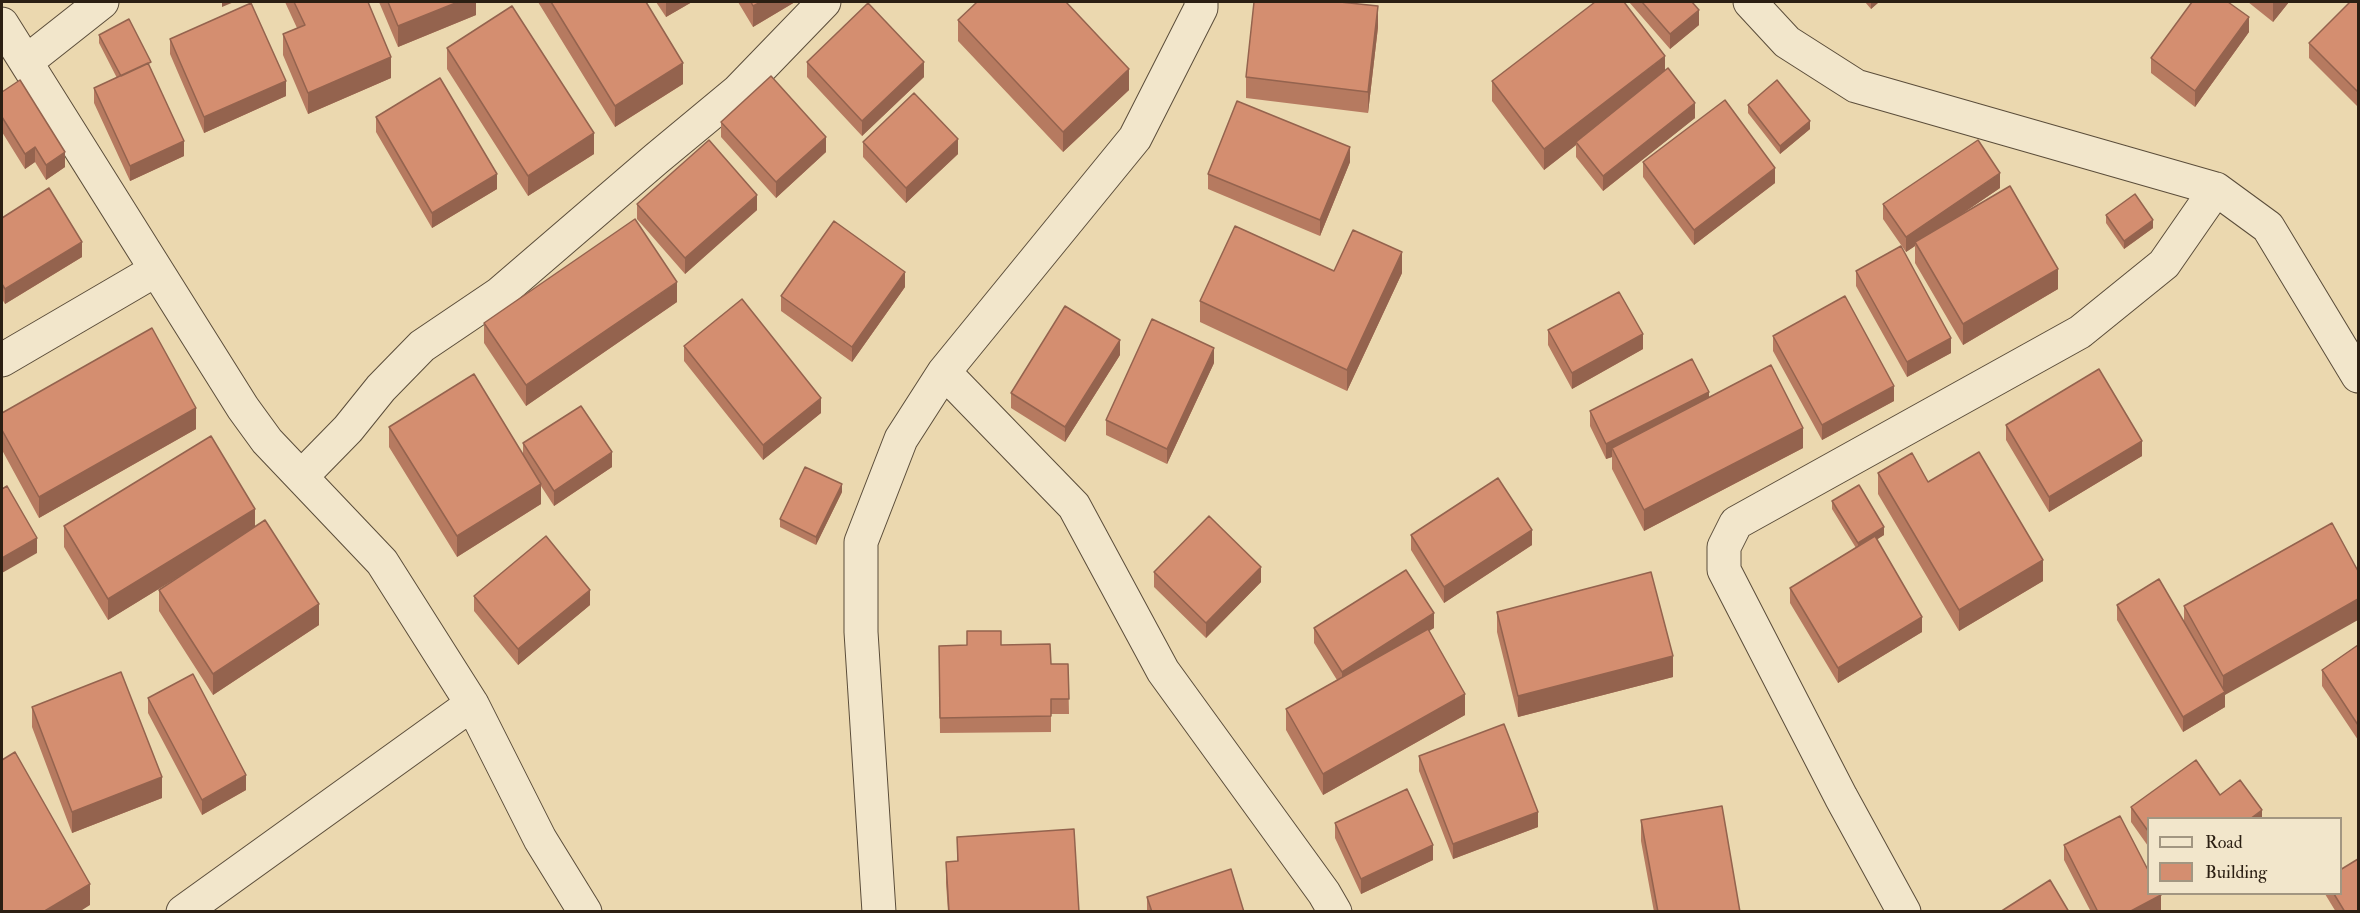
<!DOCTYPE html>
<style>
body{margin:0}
#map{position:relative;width:2360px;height:913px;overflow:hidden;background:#ebd8af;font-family:"IM FELL Double Pica",serif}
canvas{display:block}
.frame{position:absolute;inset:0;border:3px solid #2b1f13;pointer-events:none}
.legend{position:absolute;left:2147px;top:817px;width:195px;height:78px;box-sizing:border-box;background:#f2e6cb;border:2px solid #a29681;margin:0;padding:8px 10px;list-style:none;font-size:18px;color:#2b1f13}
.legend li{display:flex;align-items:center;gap:12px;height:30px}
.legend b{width:30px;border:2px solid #a29681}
</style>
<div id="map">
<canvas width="2360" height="913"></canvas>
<div class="frame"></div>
<ul class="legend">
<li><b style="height:8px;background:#f2e6cb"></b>Road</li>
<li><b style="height:16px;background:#d48e70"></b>Building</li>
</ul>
</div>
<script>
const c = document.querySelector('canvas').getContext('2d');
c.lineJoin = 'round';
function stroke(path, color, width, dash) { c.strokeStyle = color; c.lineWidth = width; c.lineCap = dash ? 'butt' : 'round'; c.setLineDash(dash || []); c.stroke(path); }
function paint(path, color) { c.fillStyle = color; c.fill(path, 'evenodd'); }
const minor = new Path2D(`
 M1750,2L1787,42L1856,86L2216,189L2268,227L2358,376
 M2,24L243,408L267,441L382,562L472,704L540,839L585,912
 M26,62L102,2
 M2,360L156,270
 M944,372L1074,506L1163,671L1324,893L1335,912
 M302,476L348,429L381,388L422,346L499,294L656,159L738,91L824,2
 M183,912L472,704
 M879,912L861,632V542L901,439L944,372L1135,138L1201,8V2
 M1904,912L1841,797L1724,570V547L1736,523L2080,332L2164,264L2216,189`);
const wall = new Path2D(`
 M285,2H368L391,78L308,114L283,55V34L297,28Z
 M379,2H476V15L398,47Z
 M538,2H646L683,84L615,127Z
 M656,2H692L666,17Z
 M738,2H795L753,27Z
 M1629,2H1692L1699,25L1670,49Z
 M1865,2H1879L1871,9Z
 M2248,2H2289L2273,22Z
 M2358,2V107L2309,58V43Z
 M958,20L1129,90L1063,152L958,41Z
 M1378,27L1368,113L1246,98V77Z
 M2249,32L2195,107L2151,73V58Z
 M99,35L151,69L184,156L130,181L94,103V88L117,78L99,43Z
 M170,39L286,96L204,133L170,54Z
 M447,48L594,154L528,196L447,69Z
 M807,62L924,77L862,136L807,77Z
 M1665,71L1695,118L1603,191L1576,157V145L1544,170L1492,101V81Z
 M2,92L65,167L46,180L35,162L25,169L2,132Z
 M1748,105L1810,129L1780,154L1748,113Z
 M376,117L497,189L432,228L376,132Z
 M721,122L826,152L776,198L721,137Z
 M863,142L958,154L906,203L863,157Z
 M1350,162L1320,236L1208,189V174Z
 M1643,162L1775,183L1694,245L1643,177Z
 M2000,188L1956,218L2058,289L1963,345L1915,263V246L1906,252L1883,219V204Z
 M637,204L757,210L685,274L637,219Z
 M2106,215L2153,228L2124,249L2106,223Z
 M2,218L82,257L5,304L2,299Z
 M1334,271L1402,273L1347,391L1200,322V301Z
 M1856,271L1951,353L1907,377L1856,286Z
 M905,287L852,362L781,311V296Z
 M677,302L526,406L484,343V323Z
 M1548,330L1643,349L1572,389L1548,345Z
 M1773,336L1894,401L1822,440L1773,351Z
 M684,346L821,413L763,460L684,361Z
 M1120,355L1065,442L1011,408V393Z
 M1214,363L1167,464L1106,435V420Z
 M1709,397L1803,448L1644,531L1612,469V457L1606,459L1590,426V411Z
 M2,413L196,429L39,518L2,450Z
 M2006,425L2142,456L2049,512L2006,440Z
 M389,427L523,454V443L612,467L554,506L541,486V504L457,557L389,447Z
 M1878,473L1928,482L2043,581L1959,631L1878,494Z
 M842,492L816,545L780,527V519Z
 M1832,501L1884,535L1876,540L1922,632L1838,683L1790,603V588L1856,548L1832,509Z
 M2332,523L2225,695V707L2183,732L2117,620V605L2184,621V606Z
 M64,526L255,527L319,625L213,695L159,611V590L196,566L108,620L64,547Z
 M1411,535L1532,545L1444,603L1411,550Z
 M1154,572L1261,582L1206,638L1154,587Z
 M474,596L590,605L518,665L474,611Z
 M1497,612L1673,677L1518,717L1497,632Z
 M1314,628H1434L1429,630L1465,715L1323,795L1286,730V709L1337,680L1314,643Z
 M1001,645L1051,664H1068L1069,714H1051V732L940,733L939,646Z
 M2358,645V740L2322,686V670Z
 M148,698L246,790L202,815L148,713Z
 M32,707L162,798L72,833L32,727Z
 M1419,756L1538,827L1453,859L1419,771Z
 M2220,795L2262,819H2148V846L2131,822V807Z
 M1641,820L1740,912H1654L1641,841Z
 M1335,823L1433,860L1361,894L1335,838Z
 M957,837L1079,912H948L946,883V862L957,861Z
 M2064,845L2161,910L2158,912H2091L2064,860Z
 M2325,894H2340L2358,912H2336Z
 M1147,897L1244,912H1147Z`);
const shadedWall = new Path2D(`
 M222,2H234L222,7Z
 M458,2H476V15L398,47V26Z
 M666,2H692L666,17Z
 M761,2H795L753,27V6Z
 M1871,2H1879L1871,9Z
 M2273,2H2289L2273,22Z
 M1378,6V27L1368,113V92Z
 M1699,10V25L1670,49V34Z
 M2249,17V32L2195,107V91Z
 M1665,56V77L1576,142V145L1544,170V149Z
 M391,57V78L308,114V93Z
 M924,62V77L862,136V121Z
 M683,63V84L615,127V106Z
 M1129,69V90L1063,152V132Z
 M286,81V96L204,133V117Z
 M1695,103V118L1603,191V176Z
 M1810,121V129L1780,154V146Z
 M594,133V154L528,196V176Z
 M826,137V152L776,198V182Z
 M958,139V154L906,203V188Z
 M184,141V156L130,181V166Z
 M35,147V162L25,169V154Z
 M1350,147V162L1320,236V220Z
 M65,152V167L46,180V165Z
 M1775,168V183L1694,245V230Z
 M2000,173V188L1916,245L1915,242V246L1906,252V237Z
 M497,174V189L432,228V213Z
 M757,195V210L685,274V258Z
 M2153,220V228L2124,249V241Z
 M82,242V257L5,304V289Z
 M1402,252V273L1347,391V370Z
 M2058,269V289L1963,345V324Z
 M905,272V287L852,362V347Z
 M677,282V302L526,406V385Z
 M1643,334V349L1572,389V373Z
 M1951,338V353L1907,377V362Z
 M1120,340V355L1065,442V427Z
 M1214,348V363L1167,464V449Z
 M1894,386V401L1822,440V425Z
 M1709,392V407L1612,448V457L1606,459V444Z
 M821,398V413L763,460V445Z
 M196,408V429L39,518V497Z
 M1803,428V448L1644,531V510Z
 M2142,441V456L2049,512V497Z
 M612,452V467L554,506V491Z
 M541,484V504L457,557V536Z
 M842,484V492L816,545V537Z
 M255,509V530L108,620V599Z
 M1884,527V535L1858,551V543Z
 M1532,530V545L1444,603V587Z
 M37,538V553L2,573V558Z
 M2043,560V581L1959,631V610Z
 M1261,567V582L1206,638V623Z
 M590,590V605L518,665V649Z
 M2358,599V620L2225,695V707L2183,732V717L2223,693V676Z
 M319,604V625L213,695V674Z
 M1434,613V628L1342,687V672Z
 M1922,617V632L1838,683V668Z
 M1673,656V677L1518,717V696Z
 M1465,694V715L1323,795V774Z
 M246,775V790L202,815V800Z
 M162,777V798L72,833V812Z
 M2262,810V819H2250Z
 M1538,812V827L1453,859V844Z
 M1433,845V860L1361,894V879Z
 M90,884V905L79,912H43Z
 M2161,895V910L2158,912H2129Z`);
const building = new Path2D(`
 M294,2H368L391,57L308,93L283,34L305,25Z
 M388,2H458L398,26Z
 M551,2H646L683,63L615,106Z
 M751,2H761L753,6Z
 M977,2H1066L1129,69L1063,132L958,20Z
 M1254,2H1340L1378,6L1368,92L1246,77Z
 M1595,2H1624L1665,56L1544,149L1492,81Z
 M1642,2H1692L1699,10L1670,34Z
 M2192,2H2228L2249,17L2195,91L2151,58Z
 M2350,2H2358V92L2309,43Z
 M251,3L286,81L204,117L170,39Z
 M868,3L924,62L862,121L807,62Z
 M512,6L594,133L528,176L447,48Z
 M129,19L151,62L121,76L99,35Z
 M148,63L184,141L130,166L94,88Z
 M1668,68L1695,103L1603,176L1576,142Z
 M771,76L826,137L776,182L721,122Z
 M440,78L497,174L432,213L376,117Z
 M20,80L65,152L46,165L35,147L25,154L2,117V92Z
 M1777,80L1810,121L1780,146L1748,105Z
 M914,93L958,139L906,188L863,142Z
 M1725,100L1775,168L1694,230L1643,162Z
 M1237,101L1350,147L1320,220L1208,174Z
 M709,140L757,195L685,258L637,204Z
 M1978,140L2000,173L1906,237L1883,204Z
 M2010,186L2058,269L1963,324L1915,242Z
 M49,188L82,242L5,289L2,284V218Z
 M2135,194L2153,220L2124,241L2106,215Z
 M635,219L677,282L526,385L484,323Z
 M834,221L905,272L852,347L781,296Z
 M1235,226L1334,271L1353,230L1402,252L1347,370L1200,301Z
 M1901,246L1951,338L1907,362L1856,271Z
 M1619,292L1643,334L1572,373L1548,330Z
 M1845,296L1894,386L1822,425L1773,336Z
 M742,299L821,398L763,445L684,346Z
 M1065,306L1120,340L1065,427L1011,393Z
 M1152,319L1214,348L1167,449L1106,420Z
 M152,328L196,408L39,497L2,430V413Z
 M1692,359L1709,392L1606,444L1590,411Z
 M1771,365L1803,428L1644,510L1612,448Z
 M2099,369L2142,441L2049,497L2006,425Z
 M474,374L541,484L457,536L389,427Z
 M581,406L612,452L554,491L523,443Z
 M211,436L255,509L108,599L64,526Z
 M1979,452L2043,560L1959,610L1878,473L1912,453L1928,482Z
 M805,467L842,484L816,537L780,519Z
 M1498,478L1532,530L1444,587L1411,535Z
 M1859,485L1884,527L1858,543L1832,501Z
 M7,486L37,538L2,558V489Z
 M1209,516L1261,567L1206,623L1154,572Z
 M265,520L319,604L213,674L159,590Z
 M2332,523L2358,571V599L2223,676L2184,606Z
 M546,536L590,590L518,649L474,596Z
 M1875,536L1922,617L1838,668L1790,588Z
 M1406,570L1434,613L1342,672L1314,628Z
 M1651,572L1673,656L1518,696L1497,612Z
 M2159,579L2225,692L2183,717L2117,605Z
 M1428,629L1465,694L1323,774L1286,709Z
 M967,631H1001V645L1050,644L1051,664H1068L1069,699H1051V716L940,718L939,646L967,645Z
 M2358,645V725L2322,670Z
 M121,672L162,777L72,812L32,707Z
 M193,674L246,775L202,800L148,698Z
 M1504,724L1538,812L1453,844L1419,756Z
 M15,752L90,884L43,912H3L2,909V760Z
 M2196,760L2220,795L2240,780L2262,810L2250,819H2148V831L2131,807Z
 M1407,789L1433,845L1361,879L1335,823Z
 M1722,806L1740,912H1658L1641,820Z
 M2120,816L2148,870V894H2161V895L2129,912H2098L2064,845Z
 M1074,829L1079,912H949L946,862L958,861L957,837Z
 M2358,859V912H2345L2334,894H2340V870Z
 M1231,869L1244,912H1152L1147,897Z
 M2050,880L2069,912H2000Z`);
stroke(minor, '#5b4d3a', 35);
stroke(minor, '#f2e6cb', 33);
paint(wall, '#b67a60');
paint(shadedWall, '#94634e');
paint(building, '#d48e70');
stroke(building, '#94634e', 1.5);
</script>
